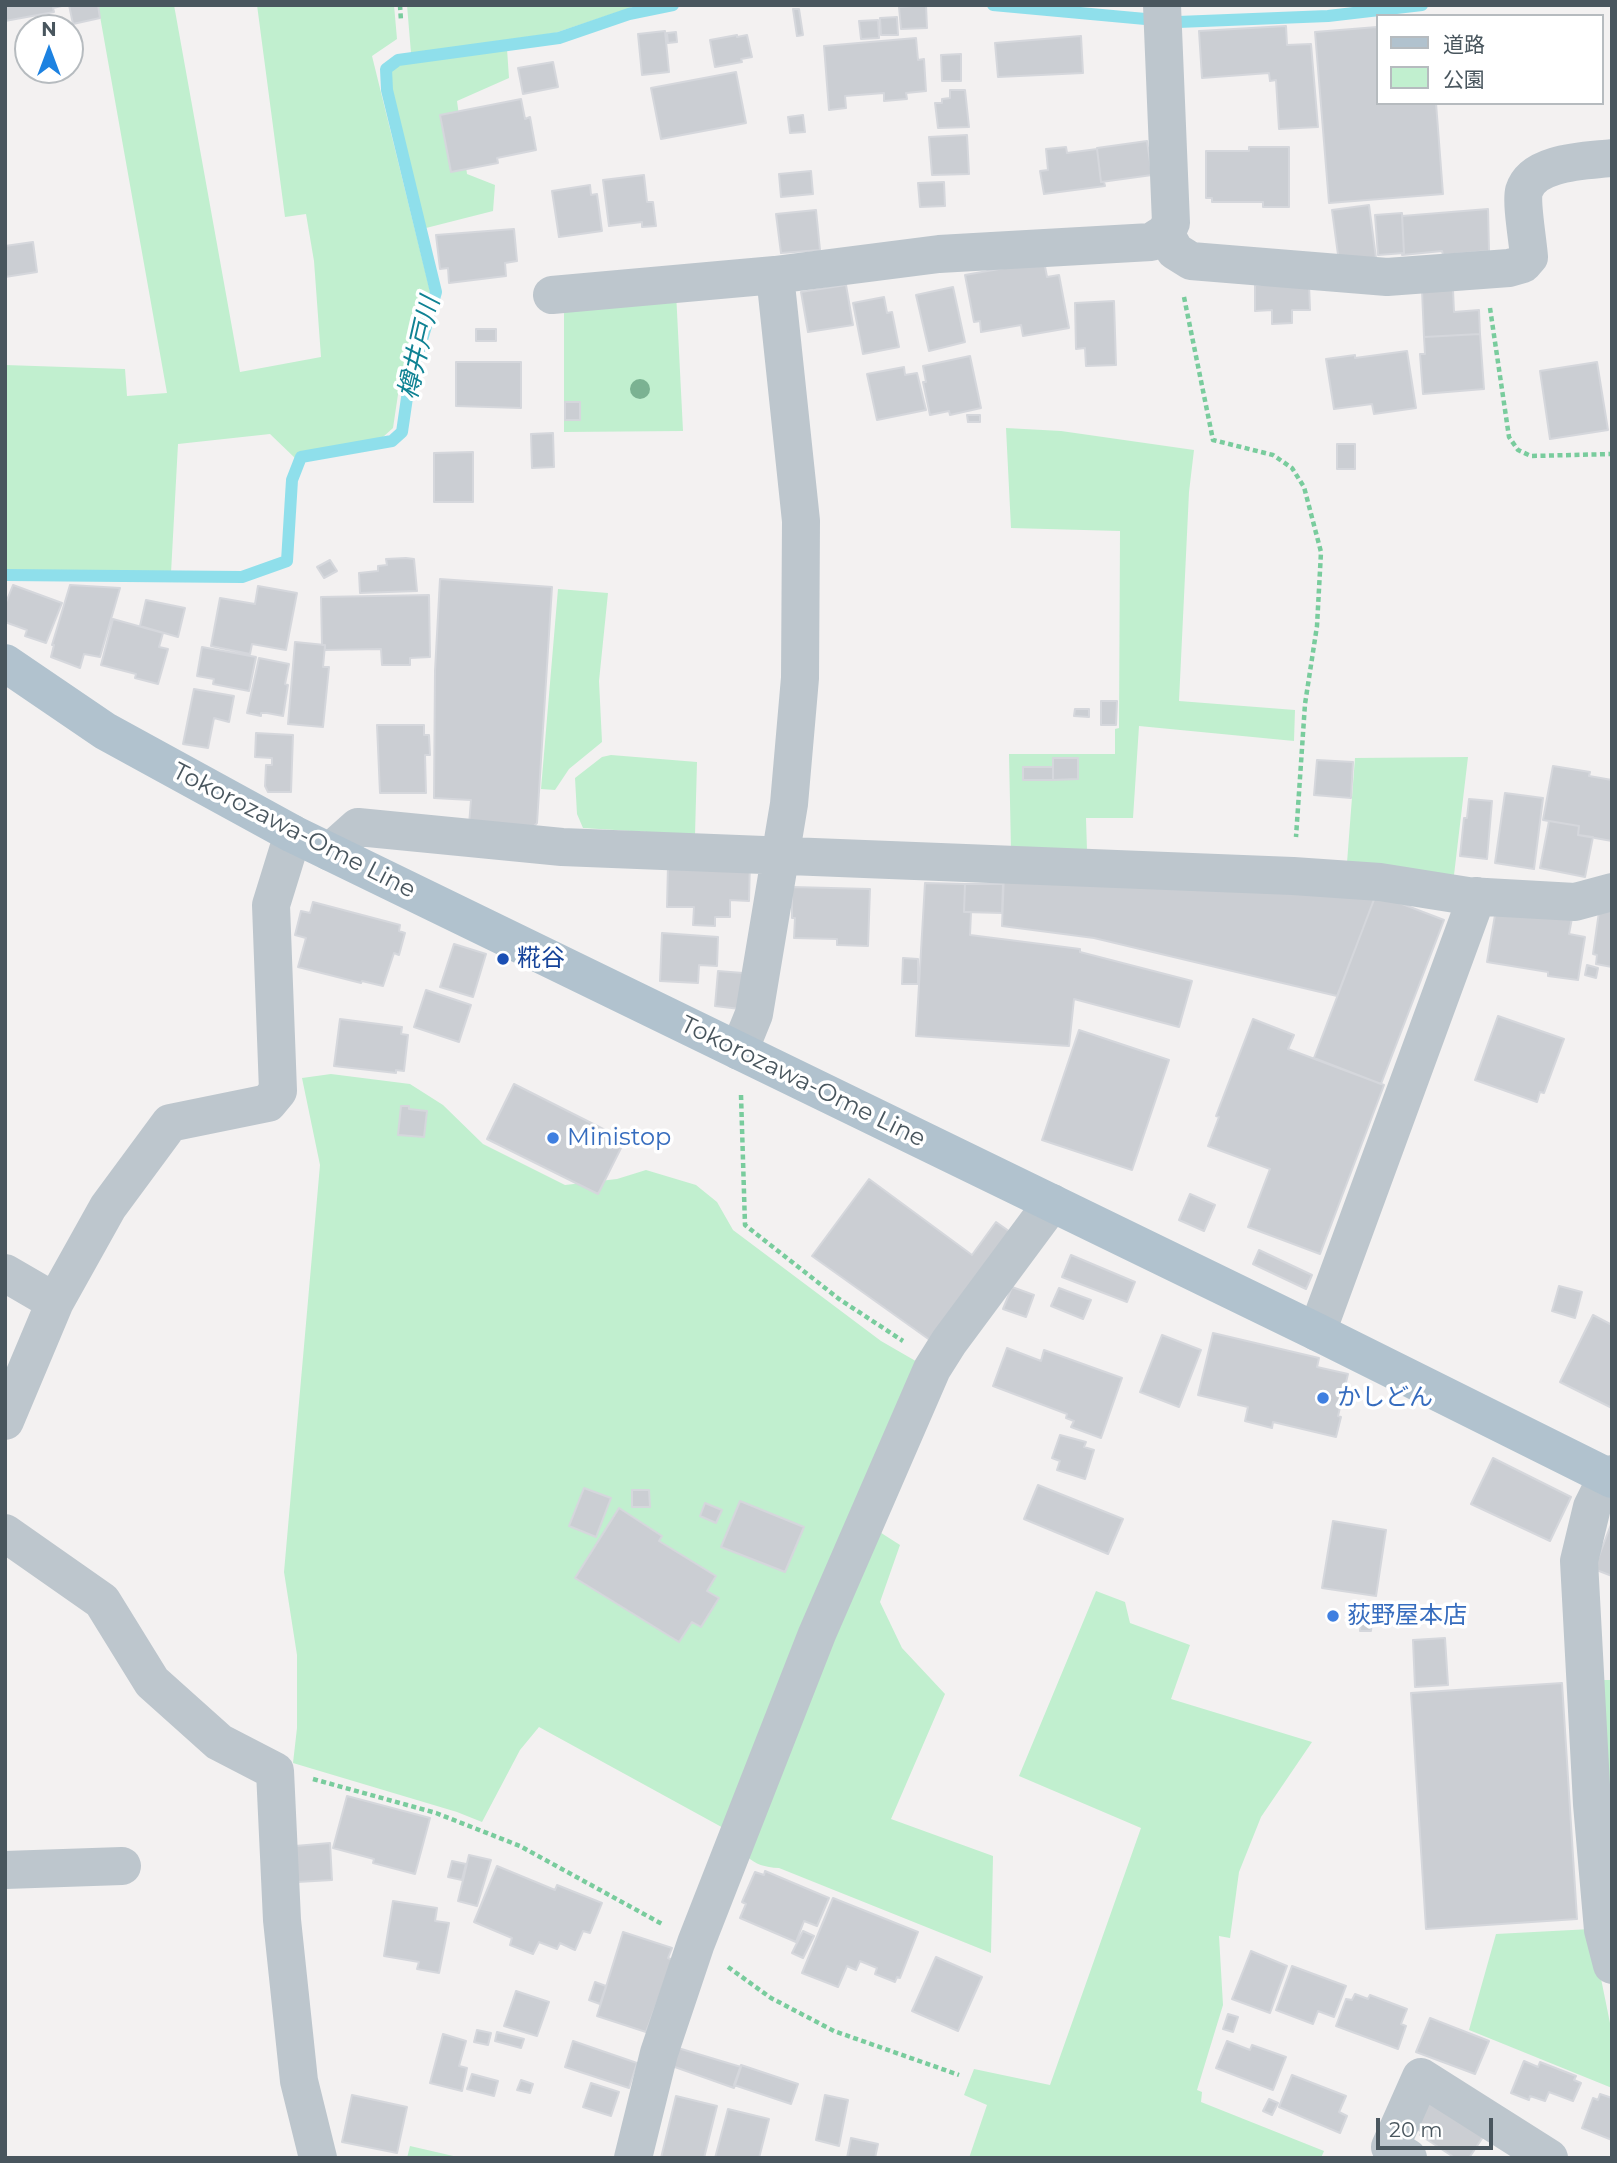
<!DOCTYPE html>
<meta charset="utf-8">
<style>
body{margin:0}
#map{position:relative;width:1617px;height:2163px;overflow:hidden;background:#f3f1f1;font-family:Montserrat,"Noto Sans JP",sans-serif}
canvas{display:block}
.frame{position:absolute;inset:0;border:7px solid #49565e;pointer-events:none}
.legend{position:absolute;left:1376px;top:14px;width:228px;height:91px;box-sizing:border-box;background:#fff;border:2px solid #b6bbbf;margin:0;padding:9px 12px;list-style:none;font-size:21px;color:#49565e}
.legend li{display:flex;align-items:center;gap:14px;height:35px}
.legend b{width:35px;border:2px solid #b6bbbf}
.north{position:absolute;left:14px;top:14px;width:70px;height:70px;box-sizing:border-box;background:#fff;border:2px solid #b6bbbf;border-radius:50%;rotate:0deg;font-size:19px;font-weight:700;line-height:28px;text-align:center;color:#49565e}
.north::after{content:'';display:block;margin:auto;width:24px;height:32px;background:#1d82e1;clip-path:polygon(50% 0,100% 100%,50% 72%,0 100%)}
.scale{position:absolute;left:1376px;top:2118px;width:117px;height:32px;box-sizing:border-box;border:4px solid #49565e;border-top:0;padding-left:9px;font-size:21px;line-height:24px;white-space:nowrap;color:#49565e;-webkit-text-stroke:5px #fff;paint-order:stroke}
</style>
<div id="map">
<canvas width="1617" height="2163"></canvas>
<div class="frame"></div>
<ul class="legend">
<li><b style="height:9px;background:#b1c2ce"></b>道路</li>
<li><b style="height:19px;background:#c1efcf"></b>公園</li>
</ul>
<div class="north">N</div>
<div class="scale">20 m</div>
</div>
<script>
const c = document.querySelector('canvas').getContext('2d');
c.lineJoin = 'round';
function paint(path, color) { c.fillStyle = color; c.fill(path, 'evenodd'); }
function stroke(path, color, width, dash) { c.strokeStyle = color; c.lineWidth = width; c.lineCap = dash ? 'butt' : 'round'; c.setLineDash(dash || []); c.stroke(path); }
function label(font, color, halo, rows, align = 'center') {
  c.font = font + ' Montserrat,"Noto Sans JP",sans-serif'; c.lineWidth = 7; c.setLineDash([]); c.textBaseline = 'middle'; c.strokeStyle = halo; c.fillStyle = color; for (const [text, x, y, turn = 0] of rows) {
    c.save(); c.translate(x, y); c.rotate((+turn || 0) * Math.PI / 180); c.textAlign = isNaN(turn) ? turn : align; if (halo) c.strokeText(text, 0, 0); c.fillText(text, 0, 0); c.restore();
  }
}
const green = new Path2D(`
 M98,5H174L240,372L321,357L314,261L306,214L285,217L257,5H394L397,39L372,56L431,295L400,381L393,428L383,437L299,454L296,459L270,434L178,444L171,573L5,571V365L125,369L127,396L167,393Z
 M407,5H639L555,33L411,53Z
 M507,49L509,78L457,101L467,174L495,185L493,211L426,228L391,93L389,72L399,63Z
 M676,292L683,431L564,432V306Z
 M1006,428L1061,431L1194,450L1189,492L1179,701L1295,710L1294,741L1139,726L1133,818H1086L1087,851L1011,850L1009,754H1115V729L1119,728L1120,531L1011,528Z
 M558,589L608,593L599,681L602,742L569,769L555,790L541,789Z
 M611,755L697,762L695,835L583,828L577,814L575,778L602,757Z
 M1468,757L1454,875L1347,863L1355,758Z
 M331,1074L410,1084L443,1105L483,1144L565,1185L617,1179L646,1170L696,1185L717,1202L733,1230L881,1341L926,1367L875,1529L900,1545L880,1602L902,1648L945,1694L891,1819L993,1856L991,1953L779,1868C750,1867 742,1853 727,1830L539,1727L520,1750L482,1822L457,1812L293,1763L297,1728V1655L284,1572L320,1165L302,1078Z
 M1096,1591L1125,1602L1130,1623L1190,1645L1171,1699L1312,1742L1261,1817L1239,1872L1230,1938L1219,1936L1223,2005L1197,2090L1202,2092L1201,2102L1324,2151L1321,2158H969L987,2105L964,2095L974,2069L1050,2085L1141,1828L1019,1776Z
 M1595,1680H1612V1808L1606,1809Z
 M1591,1929L1612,2033V2088L1469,2030L1496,1934Z
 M410,2146L462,2158H407Z`);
const stream = new Path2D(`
 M993,5L1178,22L1328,16L1422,5
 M5,575L242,577L287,561L292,480L301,457L392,441L402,432L409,384L436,292L387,90L386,69L398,60L559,38L629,14L673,5`);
const building = new Path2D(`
 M5,5H66L53,8L54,12L5,21Z
 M69,5H98L100,18L73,24Z
 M926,5L927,28L901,29L899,7Z
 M793,9H799L803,35L797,36Z
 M897,17L898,35H881L880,18Z
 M878,20L879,38L861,39L859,21Z
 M1286,26L1287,45L1311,44L1318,127L1279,129L1276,80L1270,81L1269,73L1202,78L1199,31Z
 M1377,27V103H1436L1443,194L1329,203L1315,32Z
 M665,31L669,72L642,75L638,34Z
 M676,32L677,42L668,43L667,33Z
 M737,35V37L747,35L752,57L741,59L742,62L715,67L710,40Z
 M1081,36L1083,73L998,77L995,43Z
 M916,38L918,60L924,59L926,91L906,93L907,99L884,101V93L845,96L846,108L829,110L824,46Z
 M961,54V81H942L941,55Z
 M553,62L558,87L523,94L518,68Z
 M736,72L746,123L661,139L651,88Z
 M950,90H965L969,127L938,128L935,103H942V99L950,98Z
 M521,99L525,119L530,117L536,150L497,158L498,163L451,172L440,115Z
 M803,115L805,132L790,133L788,117Z
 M967,135L969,174L932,175L929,137Z
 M1147,141L1152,175L1101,182L1097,148Z
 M1066,147L1067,153L1097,149L1101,182H1104L1105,186L1044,194L1040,171L1048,170L1046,149Z
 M1249,147H1289V207H1263V202H1212V198H1206V151H1249Z
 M811,171L813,194L781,197L779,174Z
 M644,175L647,202H653L656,226L642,227V222L609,226L603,180Z
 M944,182L945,206L920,207L918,183Z
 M590,185L591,195L597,194L602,231L559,237L552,191Z
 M1369,205L1376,258L1339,262L1332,210Z
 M1488,209L1489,251L1443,255L1442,251L1402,255L1404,253L1402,216Z
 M816,210L820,250L781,253L776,214Z
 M1402,213L1404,253L1378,255L1375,215Z
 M514,229L517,261L505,263L506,276L449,283L448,268L440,269L436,235Z
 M33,242L37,272L5,277V246Z
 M1044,261L1047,277L1059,275L1069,328L1023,336L1021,325L981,332L980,321L974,322L965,275Z
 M1309,284L1310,310H1292V323L1272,324V310L1255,311V285Z
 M846,285L853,325L808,332L801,292Z
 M953,287L965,342L929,351L916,295Z
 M1422,290H1453L1454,312L1479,310L1480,334L1424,337Z
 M884,297L887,313L892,312L899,347L863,354L853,303Z
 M1114,301L1116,365L1086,366L1085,348L1076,349L1075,303Z
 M476,329H496V341H476Z
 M1480,334L1484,389L1423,394L1420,354H1425L1424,337Z
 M1407,351L1416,408L1374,414L1372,404L1334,409L1326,359L1355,355V358Z
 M970,356L981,408L950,415L949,411L930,415L923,382H926L923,366Z
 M456,362H521V408L456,406Z
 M1597,362L1608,430L1550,439L1540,371Z
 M904,367L905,375L917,373L926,410L877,420L867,374Z
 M565,402H580V420H565Z
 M967,415H980V422H968Z
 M553,433L554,467L532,468L531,434Z
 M1337,444H1355V469H1337Z
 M473,452V502H434V453Z
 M406,558L414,559L417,591L360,593L359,573L378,571V566L387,565L386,559Z
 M330,560L337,571L324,578L317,567Z
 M440,579L552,587L537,823L531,829L469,825L471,800L434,798L435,671Z
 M13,585L62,603L46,643L25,636L27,630L5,622V605Z
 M70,585L120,588L100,657L84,654L80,668L51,657L54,645H52Z
 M258,586L297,593L286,650L252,644L250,654L211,646L220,598L255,604Z
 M429,595L430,657L410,658V665H382L381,649L325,650V645H322L321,597Z
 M146,600L185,608L178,637L140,626Z
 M113,619L163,633L159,647L168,649L158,684L135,678L136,674L101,665Z
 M295,642L325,645L323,667H329L323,727L288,724Z
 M202,647L256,657L249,691L213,684L214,679L197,676Z
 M259,658L289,664L285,684L288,685L283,716L267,713H261V716L247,713Z
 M194,689L234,696L229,722L214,718L208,748L183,744Z
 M1101,701H1117L1116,725H1101Z
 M1075,709H1089V717L1074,716Z
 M377,725H424V735H429L430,755H425L426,793H380Z
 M256,733L293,735L291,792H268L265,786L266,765H272V758L255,757Z
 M1053,758H1078V779L1053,780Z
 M1317,760L1353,762L1351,798L1314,795Z
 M1553,766L1590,772L1589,776L1612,780V841L1578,835L1579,826L1543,820Z
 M1023,767H1053V780H1023Z
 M1505,793L1543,798L1534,869L1495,863Z
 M1469,799L1492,801L1487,859L1460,856L1464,818H1467Z
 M1549,821L1579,826L1578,835L1593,837L1585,877L1540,868Z
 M750,861L749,901L730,900V917H715V926L693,925L694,907H667L668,865Z
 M1004,872L1377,892L1337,996L1094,938L1002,926Z
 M925,883L965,884L964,912H971L970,935L1080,949V952L1192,981L1179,1027L1074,999L1069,1046L916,1036Z
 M965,884H1003L1002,913L964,912Z
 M792,887L870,889L868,946L837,945V939L794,938L795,918H792Z
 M1376,894L1444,920L1381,1084L1314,1058Z
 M313,902L400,925L399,931L405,933L399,955L394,953L383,986L362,981L361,983L298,967L306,938L295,935L301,911L310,913Z
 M1600,905L1612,907V967L1596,964L1597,955L1593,954Z
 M1495,915L1572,918L1569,934L1585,937L1578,980L1548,976V972L1487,962Z
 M662,933L718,937L717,966L699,965L698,983L660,981Z
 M454,944L486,954L473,997L440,987Z
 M903,958L918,959V984H902Z
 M1587,965L1598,968L1596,978L1585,975Z
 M718,971L743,973L740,1009L715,1006Z
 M426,990L471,1005L459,1042L414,1027Z
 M1498,1016L1564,1039L1544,1093L1540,1092L1537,1102L1475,1080Z
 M340,1019L402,1027L401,1034L408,1035L404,1071L396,1070V1073L334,1066Z
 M1253,1019L1294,1035L1288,1049L1384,1085L1320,1254L1248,1227L1270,1169L1208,1146L1219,1117L1216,1116Z
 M1079,1030L1169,1060L1132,1170L1042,1140Z
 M514,1084L625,1140L598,1194L487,1139Z
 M401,1106H409V1109L427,1111L424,1137L398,1135Z
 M869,1179L972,1255L996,1222L1013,1234L934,1343L812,1256Z
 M1190,1194L1215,1205L1204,1231L1179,1220Z
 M1259,1250L1312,1275L1306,1289L1253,1264Z
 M1071,1255L1135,1282L1127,1302L1062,1277Z
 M1559,1286L1582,1292L1575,1318L1552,1311Z
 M1012,1287L1034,1295L1026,1317L1003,1309Z
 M1059,1288L1091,1300L1083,1319L1051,1306Z
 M1593,1315L1612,1325V1408L1560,1382Z
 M1213,1333L1319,1358L1317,1367L1348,1374L1338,1416L1341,1417L1336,1437L1273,1422L1272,1428L1245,1421L1248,1407L1198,1395Z
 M1162,1335L1201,1350L1179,1407L1140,1392Z
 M1007,1348L1041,1361L1044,1350L1122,1378L1101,1438L1071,1427L1074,1421L1066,1418L1067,1414L993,1386Z
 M1060,1435L1086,1442L1084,1447L1094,1450L1085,1479L1057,1470L1060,1461L1052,1458Z
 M1493,1458L1571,1497L1550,1541L1471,1504Z
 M1038,1485L1123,1519L1108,1554L1024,1519Z
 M584,1488L611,1498L596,1537L569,1526Z
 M632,1490H649L650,1507H632Z
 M740,1501L804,1527L785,1572L721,1547Z
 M705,1503L722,1510L716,1523L700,1516Z
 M619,1508L662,1536L659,1541L716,1576L707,1591L719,1598L701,1627L692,1622L679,1642L575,1578Z
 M1333,1521L1386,1530L1376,1596L1322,1588Z
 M1612,1522V1576L1594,1569Z
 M1361,1620L1372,1621L1371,1631H1360Z
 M1445,1638L1448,1685L1415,1687L1413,1640Z
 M1562,1683L1577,1919L1426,1929L1411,1693Z
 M347,1796L430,1818L415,1874L373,1863L374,1859L333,1848Z
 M330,1843L332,1880L297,1882L295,1846Z
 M469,1855L491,1860L477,1906L458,1901Z
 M452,1861L466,1864L462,1880L448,1877Z
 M497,1866L555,1890L557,1885L602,1903L590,1933L583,1931L575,1950L560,1943L557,1949L539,1942L533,1954L510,1945L512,1938L474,1922Z
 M765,1871L829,1898L817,1926L804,1921L796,1942L740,1918L746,1904L742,1902L755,1872L764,1875Z
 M833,1898L918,1932L900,1978L897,1977L895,1982L875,1974L877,1968L860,1961L856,1970L847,1966L838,1987L802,1973Z
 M393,1901L437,1908L435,1921L449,1923L439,1973L417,1969L419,1962L384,1956Z
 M803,1931L814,1936L803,1958L792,1953Z
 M623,1932L672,1948L668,1958L673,1960L646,2032L597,2016Z
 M1251,1951L1287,1966L1270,2013L1232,1999Z
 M936,1957L982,1977L958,2031L912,2011Z
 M1292,1966L1346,1986L1334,2017L1318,2011L1313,2024L1276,2010Z
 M595,1982L606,1986L600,2004L589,2000Z
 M516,1991L549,2002L537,2036L504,2026Z
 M1355,1994L1368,1999L1370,1995L1407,2009L1401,2024L1406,2026L1398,2049L1336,2026L1346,1999L1352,2000Z
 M1228,2014L1238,2017L1233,2032L1223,2029Z
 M1430,2018L1489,2041L1475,2074L1416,2052Z
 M477,2030L491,2033L488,2045L474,2042Z
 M497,2032L524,2039L521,2048L495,2041Z
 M443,2034L466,2041L459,2066L467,2068L462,2091L430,2083Z
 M573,2041L637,2063L629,2088L565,2067Z
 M1227,2041L1250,2050L1252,2045L1286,2057L1273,2090L1216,2068Z
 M678,2048L741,2067L734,2088L672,2066Z
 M1524,2061L1538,2067L1540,2062L1576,2076L1574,2080L1581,2083L1573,2101L1549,2092L1545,2101L1530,2096L1529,2100L1511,2093Z
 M741,2065L798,2084L791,2104L734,2085Z
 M472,2074L498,2081L494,2096L467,2089Z
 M1292,2075L1346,2096L1339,2112L1347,2116L1340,2133L1279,2107Z
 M521,2080L533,2084L530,2093L517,2090Z
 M591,2083L619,2092L611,2116L583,2107Z
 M1600,2094L1612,2098V2140L1582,2128L1593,2098L1598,2100Z
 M352,2095L407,2107L397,2153L342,2142Z
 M825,2095L848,2100L839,2146L816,2140Z
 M676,2096L717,2106L704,2158H661Z
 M1434,2096L1487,2131L1469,2158H1455L1420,2135L1422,2132L1413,2127Z
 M1269,2099L1278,2103L1272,2115L1263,2111Z
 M728,2109L769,2119L759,2158H715Z
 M851,2138L878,2144L875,2158H847Z`);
const path = new Path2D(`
 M400,5L401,21
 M1184,297L1213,440L1273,455L1292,468L1304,487L1321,552L1317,626L1305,704L1296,837
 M1490,308L1509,437L1518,450L1531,456L1612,454
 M741,1095L745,1225L839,1299L903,1341
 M313,1779L436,1813L520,1846L662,1924
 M728,1967L771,1998L834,2031L959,2075`);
const minor = new Path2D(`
 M1165,233L1175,251L1191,261L1387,277L1509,268L1523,264L1529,257C1528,242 1521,203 1524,191C1533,161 1587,161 1612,158
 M552,295L775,275
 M330,852L358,827L562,847L1293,876L1380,882L1468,896L1575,902L1612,892
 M739,1051L754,1014L789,804L800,678L801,521L775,275L939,254L1151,242L1165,233L1171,223L1162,5
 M5,1273L55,1302
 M1317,1332L1477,896
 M5,1421L55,1302L108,1207L170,1123L268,1103L278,1091L271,905L293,834
 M1612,1474L1607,1477L1592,1507L1579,1561L1592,1804L1603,1930L1612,1965
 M5,1533L102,1601L152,1682L219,1742L275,1771L282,1920L299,2081L318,2158
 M5,1870L122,1866
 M633,2158L659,2053L696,1943L817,1634L932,1369L949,1342L1052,1203
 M1408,2158L1390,2147L1421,2077L1549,2158`);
const major = new Path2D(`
 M5,663L105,731L293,834L1317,1332L1612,1479`);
const trees = [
 [640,389]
];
const markers = [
 [503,959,7,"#1a4fb4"],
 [553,1138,7,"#3f7fe0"],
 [1323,1398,7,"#3f7fe0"],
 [1333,1616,7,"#3f7fe0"]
];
const streetNames = [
 ["Tokorozawa-Ome Line",294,831,27],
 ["Tokorozawa-Ome Line",803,1082,26]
];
const transitNames = [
 ["糀谷",517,959]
];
const shopNames = [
 ["Ministop",567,1138],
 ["かしどん",1337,1398],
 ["荻野屋本店",1347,1616]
];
const waterNames = [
 ["樽井戸川",420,348,-77]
];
paint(green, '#c1efcf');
stroke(stream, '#8fdfeb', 12);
paint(building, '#cbced3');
stroke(building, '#d5d7dc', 2);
stroke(path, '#79cc9d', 4.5, [5, 3.5]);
stroke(minor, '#bdc6cd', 38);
stroke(major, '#b1c2ce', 38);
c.fillStyle = '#7bb292';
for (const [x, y] of trees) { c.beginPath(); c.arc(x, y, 10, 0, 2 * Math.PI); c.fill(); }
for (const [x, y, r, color] of markers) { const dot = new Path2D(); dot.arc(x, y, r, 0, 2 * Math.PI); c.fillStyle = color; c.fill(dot); stroke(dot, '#fff', 2.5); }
label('24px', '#49565e', '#fff', streetNames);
label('24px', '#164399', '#fff', transitNames, 'left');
label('24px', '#366cbe', '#fff', shopNames, 'left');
label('italic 26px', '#0f8293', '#fff', waterNames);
</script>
